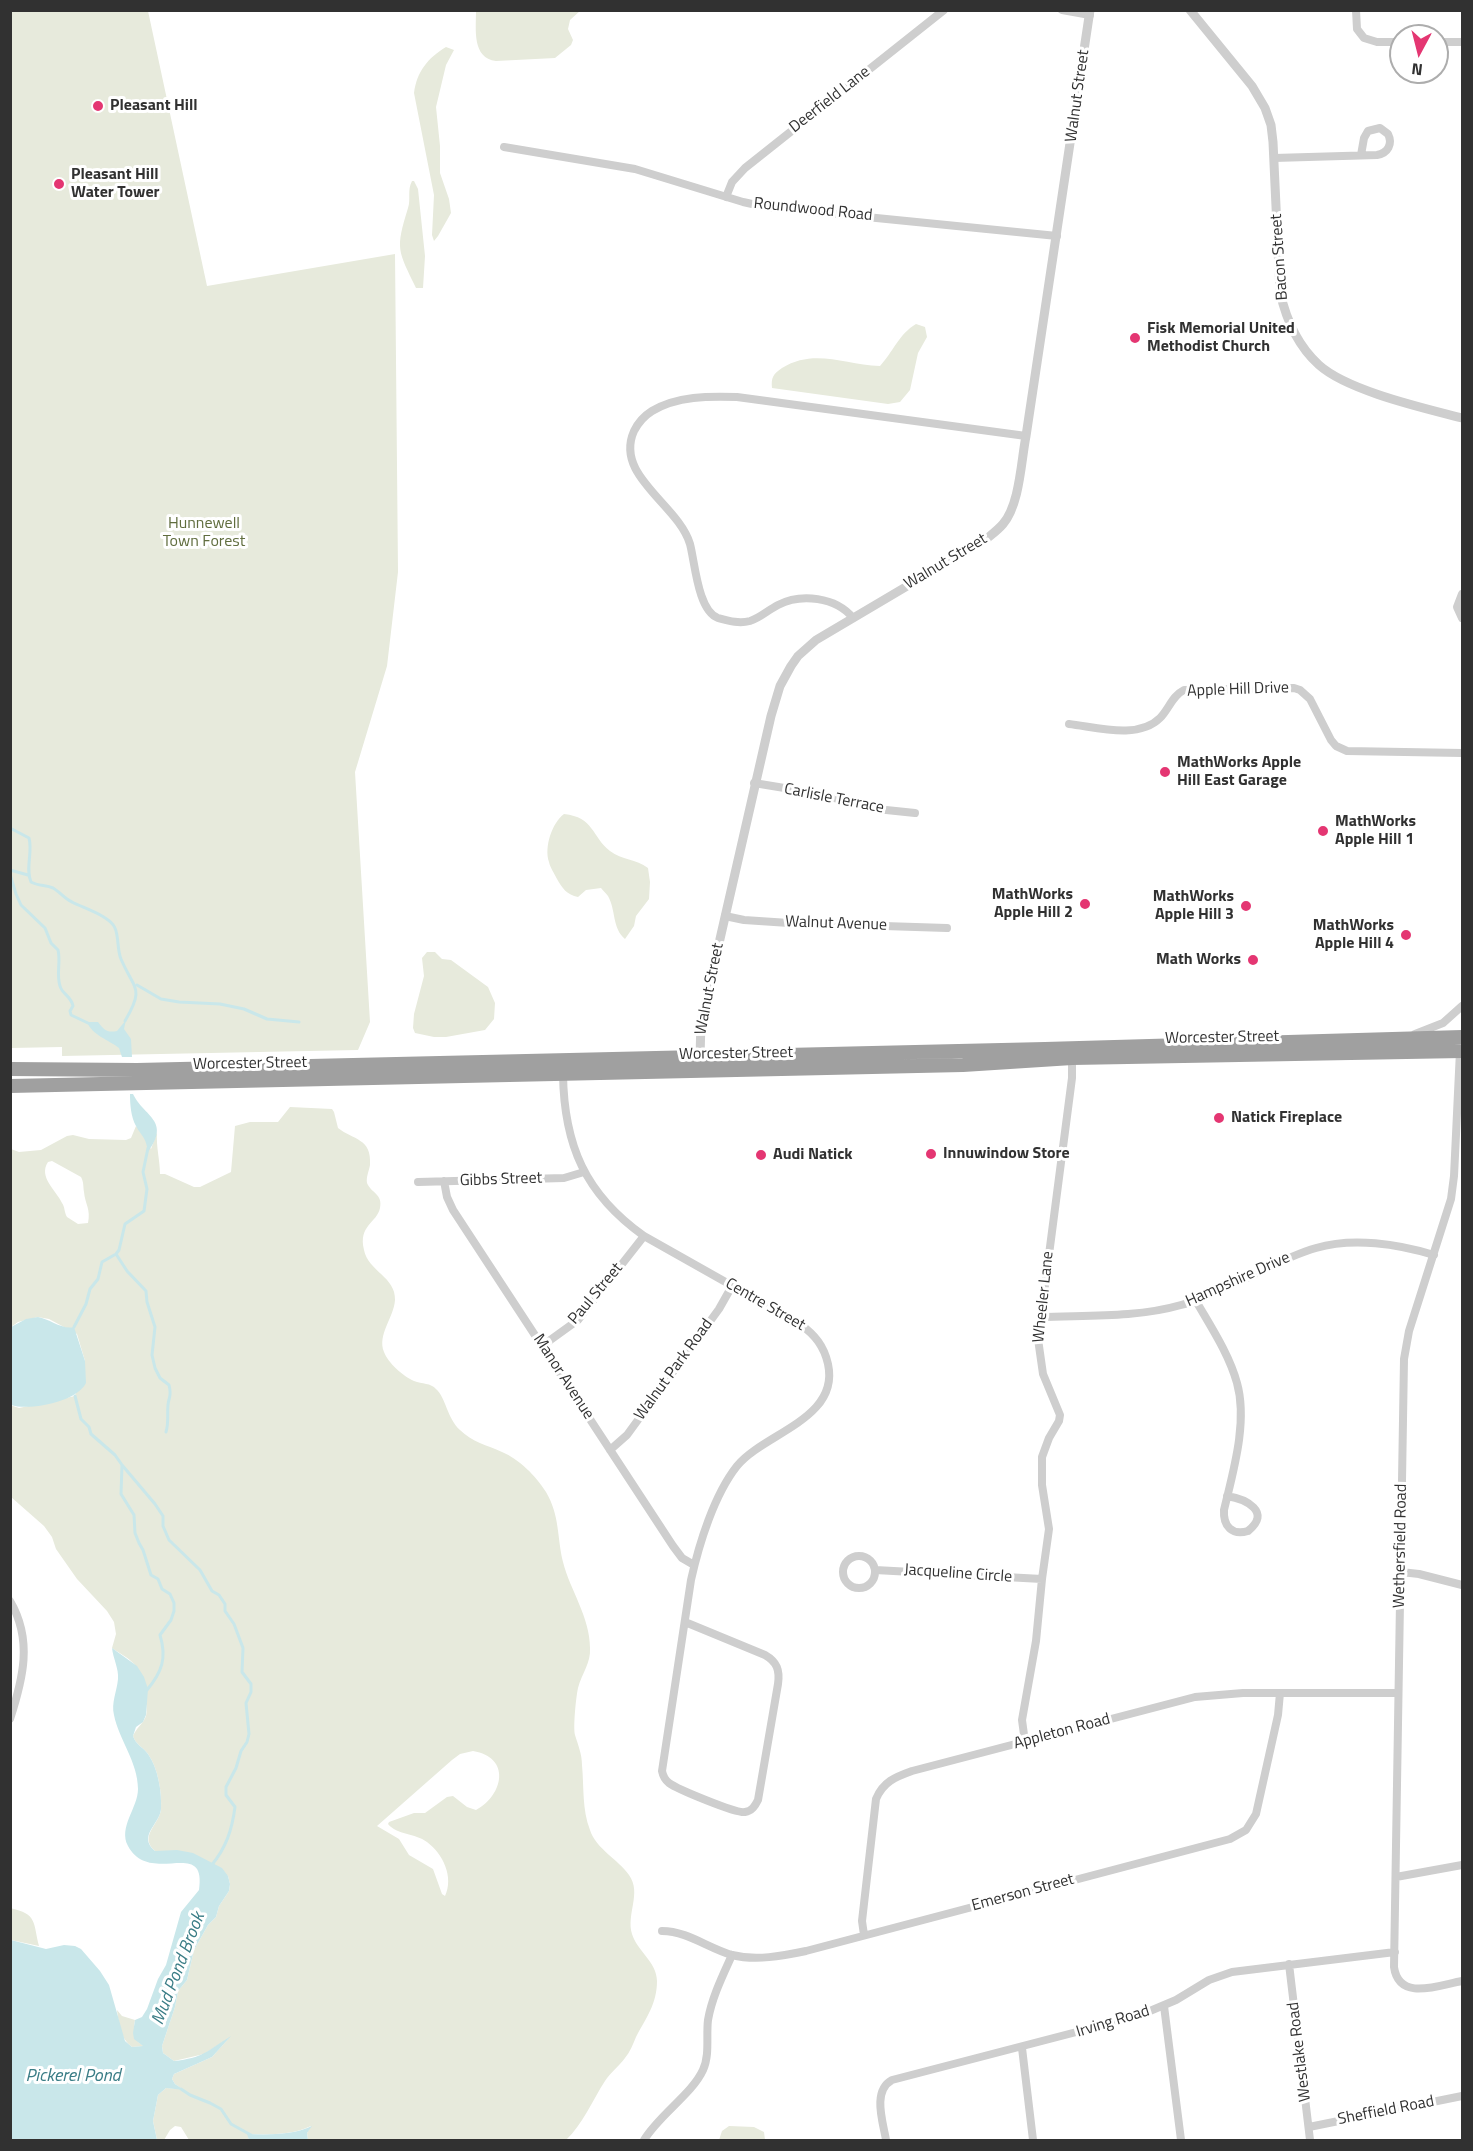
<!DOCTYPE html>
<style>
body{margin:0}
#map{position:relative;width:1473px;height:2151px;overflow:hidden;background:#fff;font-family:"Titillium Web",sans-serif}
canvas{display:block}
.frame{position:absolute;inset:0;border:12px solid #313131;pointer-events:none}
.north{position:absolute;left:1389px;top:24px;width:60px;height:60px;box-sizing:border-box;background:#fff;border:2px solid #adadad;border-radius:50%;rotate:187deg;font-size:16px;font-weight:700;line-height:24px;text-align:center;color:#313131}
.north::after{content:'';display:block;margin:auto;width:21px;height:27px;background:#e43672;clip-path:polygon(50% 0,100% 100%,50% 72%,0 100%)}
</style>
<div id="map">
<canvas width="1473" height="2151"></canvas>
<div class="frame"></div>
<div class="north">N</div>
</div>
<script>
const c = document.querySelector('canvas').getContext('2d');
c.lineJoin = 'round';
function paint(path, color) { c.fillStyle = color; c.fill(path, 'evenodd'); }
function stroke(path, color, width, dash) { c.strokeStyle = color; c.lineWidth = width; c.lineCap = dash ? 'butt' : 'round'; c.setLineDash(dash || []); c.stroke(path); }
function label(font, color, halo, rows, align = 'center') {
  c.font = font + ' "Titillium Web",sans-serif'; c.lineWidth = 6; c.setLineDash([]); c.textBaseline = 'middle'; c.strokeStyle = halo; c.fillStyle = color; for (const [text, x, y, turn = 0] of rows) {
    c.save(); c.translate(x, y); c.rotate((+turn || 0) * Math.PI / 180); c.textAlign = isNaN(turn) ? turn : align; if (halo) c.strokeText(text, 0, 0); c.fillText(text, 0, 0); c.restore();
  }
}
const green = new Path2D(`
 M10,11H148L207,286L395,254L398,572L387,666L355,772L370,1022L358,1050L62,1056V1047L11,1048Z
 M476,11H580L570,20L568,29L573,40L571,45L555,58L496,61C472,58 476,30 476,11Z
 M446,47L454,50L446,65L436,107L440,146V173L449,199L451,213L438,236L434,241L432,235L434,195L414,93C417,71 428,58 446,47Z
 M412,181H414L418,189L425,256L423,288H416C398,250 395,250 408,208C411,199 407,190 412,181Z
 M916,324L925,327L927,337L918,353L910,390L900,402L888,404L772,388C771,378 773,374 782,368C815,348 844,365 880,366C893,352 899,334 916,324Z
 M564,814C594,817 592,837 610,851C622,860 636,859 648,868L650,882L649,899L636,916L634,926L625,939C612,928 616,910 608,896C606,893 603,891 601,888L586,890L578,897C567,895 562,888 557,879C554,873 550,867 549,862C544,847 552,823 564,814Z
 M427,952H435L442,959L451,960L488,987L495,1003L494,1019L485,1030L446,1037H434L415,1033L413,1028L414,1014L424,976L422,958Z
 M290,1107L332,1109L334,1112L338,1128C353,1140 372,1138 370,1165C369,1171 366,1177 367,1183C371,1193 383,1194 380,1208C377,1223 358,1225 364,1250C368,1271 396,1277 395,1300C394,1317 377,1335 384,1352C388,1363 403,1376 414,1381C422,1384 431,1383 436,1389C446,1398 447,1418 460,1430C472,1442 487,1445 502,1452C519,1459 536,1476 546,1492C560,1516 557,1537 563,1562C570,1590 590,1617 590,1648C591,1663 582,1673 578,1688C576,1697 573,1727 575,1735C578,1745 582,1754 582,1765C584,1786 582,1810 590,1830C596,1849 618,1859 629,1875C642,1893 626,1914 632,1934C637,1951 657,1962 657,1981C657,2004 646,2018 636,2037C633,2044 630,2052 625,2058C619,2066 611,2072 605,2081C592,2101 583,2124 566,2140H308L307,2133L311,2126C292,2135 268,2135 248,2134L249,2140H189L181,2127L175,2126L170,2130L164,2140H157L153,2121L158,2095L166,2088L182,2089L175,2084L172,2079L174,2074L212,2057L229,2038L204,2054L174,2061L163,2053L162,2046L175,2007L178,1991L187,1980L194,1950L208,1925L216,1917L219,1906L229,1891L230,1884L228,1876L155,1851C138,1836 160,1824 161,1809C162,1792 158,1768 148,1754C142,1746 136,1745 133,1736C136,1728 143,1724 146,1716C149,1707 141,1672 135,1665C129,1658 119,1653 112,1648L116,1634L114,1622L107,1611L77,1579L56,1549L52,1537L44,1526L11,1497L10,1405L19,1408L75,1396L85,1361L77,1334L49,1319L38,1317L18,1322L11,1327V1149L19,1152L41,1150L67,1136L73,1135L89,1139L126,1140L131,1138L136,1126L141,1132L151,1149L157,1132C156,1147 160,1160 160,1174H165L194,1187H200L231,1172L235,1126L250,1122H278ZM52,1161L81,1177C84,1183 83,1186 84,1192C85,1204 91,1209 88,1223L78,1224L67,1217C64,1212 65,1207 62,1203C56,1190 38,1177 48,1162ZM473,1751C511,1757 504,1795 476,1810L467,1807L453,1796L447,1797L425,1813H414L389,1822L388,1824C397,1835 415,1833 427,1842C443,1854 454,1877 445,1896L442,1894L433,1869L409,1855L399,1839L377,1826L452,1760L460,1754Z
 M10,1908C38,1914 33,1923 39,1946L11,1940Z
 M117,2010L122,2016L135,2020C133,2032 133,2040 144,2046L132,2047C120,2038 119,2025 117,2010Z
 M729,2126L754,2127L764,2132L765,2140H719L722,2131Z`);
const water = new Path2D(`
 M126,1020L124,1029L131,1039L132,1057H122L119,1048C109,1040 92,1035 87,1022H98C104,1030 107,1033 117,1031Z
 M130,1094H133C144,1117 171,1120 148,1152C146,1137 142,1137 136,1126C131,1117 130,1105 130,1094Z
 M38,1317C50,1319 62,1330 74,1327L85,1361L86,1383C77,1402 29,1411 11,1405V1327L26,1319Z
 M112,1648L137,1666L144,1677L148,1689L146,1715L143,1722L136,1727L133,1736C136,1745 142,1746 148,1754C158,1768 162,1792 161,1809C160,1824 137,1836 155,1851L177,1850L193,1853L222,1868L228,1876L230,1884L229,1891L219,1906L216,1917L208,1925L194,1950L187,1980L178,1991L175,2007L162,2046L163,2053L174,2061C203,2058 207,2051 231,2036L212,2057L174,2074L172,2079L175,2084L184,2090L166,2088L158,2095L153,2121L157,2140H11V1940L46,1949L64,1945L75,1946L81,1949L100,1971L109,1985L125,2041L132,2047L143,2046L134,2039L133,2033L135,2020L142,2017L147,2009L158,1979L166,1965L181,1912L199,1890C207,1836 150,1887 128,1846C118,1827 138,1808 138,1789C138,1762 119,1740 114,1715C111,1703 117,1691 118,1679C119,1669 113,1658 112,1648Z
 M312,2126L307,2133L308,2140H249L247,2134C268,2135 293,2135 312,2126Z`);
const stream = new Path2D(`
 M10,828L29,838C33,853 25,868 31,882C38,886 46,885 53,888C60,892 65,899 72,902C83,908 110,916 115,928C119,937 117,950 121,959C134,990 145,987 125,1021
 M10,870L28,875
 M10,874L16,894L21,905L45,928L51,943L58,950C61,962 56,974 60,986C62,994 71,996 73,1006L70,1011L71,1015L90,1024
 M137,985L161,999L179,1002L220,1004L244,1009L267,1019L299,1022
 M116,1254L127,1271L146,1291L147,1302L155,1327L152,1355L155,1368L160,1378L169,1385C172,1397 169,1395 168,1405C167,1414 169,1422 166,1432
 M74,1327L86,1304L90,1289L98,1279L102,1262L116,1254L119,1250L125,1224L144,1211L147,1189L143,1172L148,1148
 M75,1396L81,1419L89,1427L91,1434L115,1455L122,1465L121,1494L134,1515L135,1533L139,1543L143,1550L151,1575L158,1579L162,1589L170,1594L174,1603V1611L171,1620L160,1635C167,1658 162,1672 147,1690
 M122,1465L155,1504L163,1516V1526L169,1540L200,1570L212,1591L219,1595L225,1604V1611L234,1624L243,1648L242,1672L251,1684V1692L246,1703L249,1734L247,1742L241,1751L236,1768L226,1787V1795L235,1807C232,1830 226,1848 211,1866
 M181,2089L190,2095L210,2103L221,2109L231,2124L251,2135`);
const minor = new Path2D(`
 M1062,10L1090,15
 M1356,10L1357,29L1364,38L1377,42H1401
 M1437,42H1462
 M504,147L635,169L743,202L766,207L1057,236
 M1274,158L1377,155C1388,153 1393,144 1388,134L1380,128L1368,131L1364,138L1361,155
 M726,197L732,182L745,168L944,10
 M1462,594L1457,607L1462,618
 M853,618C836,597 801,593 778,605C768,610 760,618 750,621C739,624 729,621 718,618C698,611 695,563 690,544C678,504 614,476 634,431C638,423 644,416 652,411C677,396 709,396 737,397L1026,436
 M1069,724C1096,727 1138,740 1160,718C1169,709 1172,696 1184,690L1294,688L1300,690L1310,699L1331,740L1336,746L1347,751L1462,753
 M754,783L821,794L867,808L915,813
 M725,916L744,920L789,923L947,928
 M1415,1034L1443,1023L1462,1006
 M1460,1051L1454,1176L1451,1199L1409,1331L1404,1359L1394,1967C1399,2002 1439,1985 1462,1981
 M563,1074C564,1145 585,1194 644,1236L800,1324C815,1335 824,1346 828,1364C840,1419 764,1433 737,1466C714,1495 699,1544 691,1580L662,1771C663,1776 665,1780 669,1783C677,1789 737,1814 745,1812C752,1811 755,1806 758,1800L778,1684C780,1670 777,1662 765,1655L685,1622
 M444,1181L447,1197L453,1210L673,1546L682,1558L694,1565
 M418,1182L564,1178L584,1172
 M1196,1301C1211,1327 1229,1354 1237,1383C1248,1422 1233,1472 1224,1510C1223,1526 1232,1536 1248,1531C1272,1512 1246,1499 1227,1496
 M1040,1317C1086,1315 1136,1318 1181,1305C1203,1299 1224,1288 1245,1279C1268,1268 1291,1255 1316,1248C1353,1237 1398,1244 1434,1255
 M542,1346L578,1320L644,1236
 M610,1450L627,1435L719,1309L732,1286
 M843 1572a16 16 0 1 1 32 0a16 16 0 1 1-32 0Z
 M875,1570L1042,1579
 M1401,1572L1419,1574L1462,1585
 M10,1601C33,1640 23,1679 10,1719
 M1025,1742L1022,1720L1036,1641L1042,1579L1049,1529L1042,1485V1457L1049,1438L1059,1421L1060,1415L1043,1374L1038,1339L1072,1078V1058
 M1396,1877L1462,1865
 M662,1931C687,1931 708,1948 732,1955C756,1961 782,1956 806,1951L1230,1839L1246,1830L1256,1814L1278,1715L1280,1693
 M864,1935L862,1921L876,1799C883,1782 895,1777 912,1771L1195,1697L1243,1693H1398
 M1289,1964L1310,2140
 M1164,2006L1181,2140
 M1022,2048L1033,2140
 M1309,2127L1462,2096
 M644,2140C659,2115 692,2094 703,2070C710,2055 706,2036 708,2020C712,1997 723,1975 732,1955
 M886,2140C883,2122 872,2091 892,2080L1138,2016L1176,2000L1209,1980L1232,1972L1395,1952`);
const tertiary = new Path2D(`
 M1190,10L1252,86L1265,108L1271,125L1273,142L1280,292C1286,319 1298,346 1319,365C1348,391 1424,408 1462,418
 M700,1057L701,1022L771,716L780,686L791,666L798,656L816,640L985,540C991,535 998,530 1003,524C1020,504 1021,461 1026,436L1090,10`);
const trunk = new Path2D(`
 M10,1069L137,1070L1045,1049L1462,1037
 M10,1086L963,1065L1072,1058L1462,1051`);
const markers = [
 [98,106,6,"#e43672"],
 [59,184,6,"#e43672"],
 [1135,338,6,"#e43672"],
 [1165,772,6,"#e43672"],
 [1323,831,6,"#e43672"],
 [1085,904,6,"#e43672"],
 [1246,906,6,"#e43672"],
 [1406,935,6,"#e43672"],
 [1253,960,6,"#e43672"],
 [1219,1118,6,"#e43672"],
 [931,1154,6,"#e43672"],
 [761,1155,6,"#e43672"]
];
const streetNames = [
 ["Walnut Street",1078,96,-82],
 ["Deerfield Lane",830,100,-38],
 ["Roundwood Road",813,210,6],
 ["Bacon Street",1280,257,-94],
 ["Walnut Street",946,562,-31],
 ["Apple Hill Drive",1238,690,-2],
 ["Carlisle Terrace",834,799,11],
 ["Walnut Avenue",836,924,2],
 ["Walnut Street",710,989,-79],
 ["Worcester Street",1222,1038,-1],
 ["Worcester Street",736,1054,-1],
 ["Worcester Street",250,1064,-1],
 ["Gibbs Street",501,1180,-2],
 ["Hampshire Drive",1238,1280,-24],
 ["Paul Street",596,1294,-50],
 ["Wheeler Lane",1044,1297,-84],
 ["Centre Street",765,1305,30],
 ["Walnut Park Road",674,1370,-54],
 ["Manor Avenue",563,1377,57],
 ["Wethersfield Road",1401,1546,-89],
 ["Jacqueline Circle",958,1574,4],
 ["Appleton Road",1062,1732,-15],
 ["Emerson Street",1023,1893,-15],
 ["Irving Road",1113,2022,-17],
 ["Westlake Road",1300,2052,-97],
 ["Sheffield Road",1386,2111,-11]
];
const poiNames = [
 ["Pleasant Hill",110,106],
 ["Pleasant Hill",71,175],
 ["Water Tower",71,193],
 ["Fisk Memorial United",1147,329],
 ["Methodist Church",1147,347],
 ["MathWorks Apple",1177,763],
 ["Hill East Garage",1177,781],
 ["MathWorks",1335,822],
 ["Apple Hill 1",1335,840],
 ["MathWorks",1073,895,"right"],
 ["Apple Hill 2",1073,913,"right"],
 ["MathWorks",1234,897,"right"],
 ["Apple Hill 3",1234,915,"right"],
 ["MathWorks",1394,926,"right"],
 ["Apple Hill 4",1394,944,"right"],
 ["Math Works",1241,960,"right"],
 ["Natick Fireplace",1231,1118],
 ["Innuwindow Store",943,1154],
 ["Audi Natick",773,1155]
];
const parkNames = [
 ["Hunnewell",204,524],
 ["Town Forest",204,542]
];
const waterNames = [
 ["Mud Pond Brook",179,1969,-69],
 ["Pickerel Pond",73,2077]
];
paint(green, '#e7eadc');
paint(water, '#c9e7ea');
stroke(stream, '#c9e7ea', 3);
stroke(minor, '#cecece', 8);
stroke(tertiary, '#cecece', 9);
stroke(trunk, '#a0a0a0', 14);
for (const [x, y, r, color] of markers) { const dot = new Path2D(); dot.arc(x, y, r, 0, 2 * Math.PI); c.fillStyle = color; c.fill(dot); stroke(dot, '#fff', 2); }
label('16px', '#313131', '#fff', streetNames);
label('bold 16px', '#313131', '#fff', poiNames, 'left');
label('16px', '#606d3e', '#fff', parkNames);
label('italic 18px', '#3a7d86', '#fff', waterNames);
</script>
